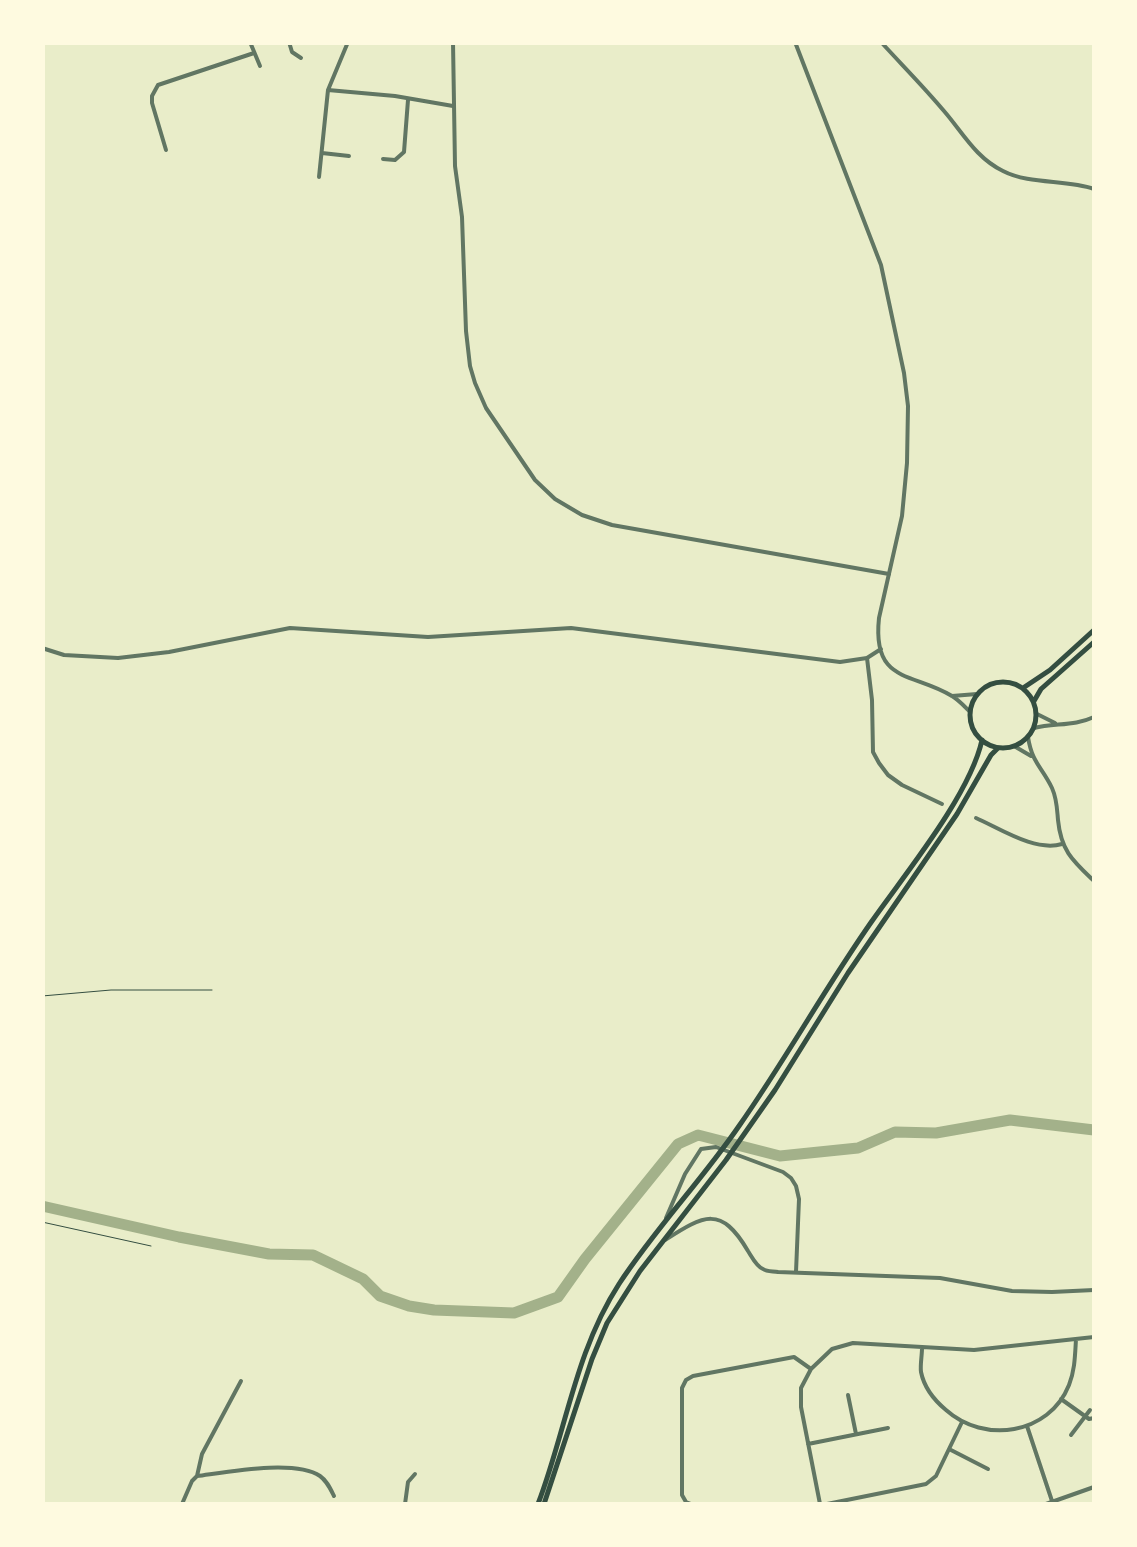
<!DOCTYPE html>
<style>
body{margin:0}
#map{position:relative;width:1137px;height:1547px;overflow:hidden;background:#e9edc9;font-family:"Fira Sans Condensed",sans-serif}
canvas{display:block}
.frame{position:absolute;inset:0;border:45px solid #fefae0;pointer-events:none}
</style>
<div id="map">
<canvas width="1137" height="1547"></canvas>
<div class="frame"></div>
</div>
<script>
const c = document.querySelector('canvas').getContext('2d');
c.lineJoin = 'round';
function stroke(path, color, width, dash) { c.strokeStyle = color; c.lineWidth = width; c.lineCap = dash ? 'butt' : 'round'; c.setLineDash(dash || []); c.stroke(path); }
const river = new Path2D(`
 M42,1206L179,1237L269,1254L313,1255L363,1279L380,1296L409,1306L434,1310L514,1313L558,1297L585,1259L678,1144L698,1135L780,1156L858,1148L895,1132L936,1133L1010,1120L1094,1130`);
const path = new Path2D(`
 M42,996L111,990H212
 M42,1222L151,1246`);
const minor = new Path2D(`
 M250,42L260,66
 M289,42L292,52L301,58
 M453,42L455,166L462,217L466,331L470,366L475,383L486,408L535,480L555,499L582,515L612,525L889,574
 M881,42C902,65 924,87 944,111C963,133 976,158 1003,171C1030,185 1066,179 1094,189
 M328,90L395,96L453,106
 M166,150L152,103V96L158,85L254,53
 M322,153L349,156
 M383,159L395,160L404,152L408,100
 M319,177L328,90L348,42
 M867,658L872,700L873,752L879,763L888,775L902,785L942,804
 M1037,714L1055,723
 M1034,728C1055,723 1075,726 1094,717
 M976,818C1001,829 1035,852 1062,844
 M922,1348C922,1356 920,1365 921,1372C924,1387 934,1400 946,1410C984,1444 1049,1435 1069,1385C1075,1370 1075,1355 1076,1339
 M848,1395L856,1434
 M1061,1399L1089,1419L1094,1418
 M1027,1426L1053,1504
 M1071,1435L1090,1410
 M808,1444L888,1428
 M949,1449L988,1469
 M197,1476C227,1472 295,1459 320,1476C327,1481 330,1488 334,1496
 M182,1504L192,1481L197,1476L202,1454L241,1381
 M405,1504L408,1482L415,1474
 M691,1504L686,1502L682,1495V1388L686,1380L693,1376L794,1357L811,1369
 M820,1504L801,1407V1388L811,1369L832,1349L853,1343L974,1350L1094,1337
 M827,1504L926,1484L936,1476L962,1422
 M1046,1504L1094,1487`);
const tertiary = new Path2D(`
 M795,42L881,265L904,373L908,406L907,463L902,516L879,618C872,684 913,672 952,696C959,700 965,707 970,712
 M42,648L64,655L118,658L169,652L290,628L428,637L571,628L840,662L867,658L881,649
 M952,696L977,694
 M1028,737C1032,763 1042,767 1052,788C1057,799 1057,809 1058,820C1061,851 1073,861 1094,881
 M1014,746L1031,756
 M666,1218L685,1174L701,1149L716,1147L783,1172L791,1178L796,1186L799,1199L796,1272
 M665,1240C704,1215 721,1205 748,1251C752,1257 756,1266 763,1269C767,1272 773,1271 778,1272L940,1278L1012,1291L1052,1292L1094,1290`);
const primary = new Path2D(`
 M970 715a33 33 0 1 1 66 0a33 33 0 1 1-66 0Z
 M1023,688L1050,670L1094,630
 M1034,701L1041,689L1094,642
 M538,1504C566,1431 575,1352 619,1284C655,1229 702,1180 739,1126C786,1059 825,988 872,921C905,874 970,795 982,740
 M544,1504L592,1359L607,1323L640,1271L726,1160L775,1090L848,973L957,814L991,755L998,748`);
stroke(river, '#a3b18a', 11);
stroke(path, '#344e41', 1);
stroke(minor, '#617663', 4);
stroke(tertiary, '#617663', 4);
stroke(primary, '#344e41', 5);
</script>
